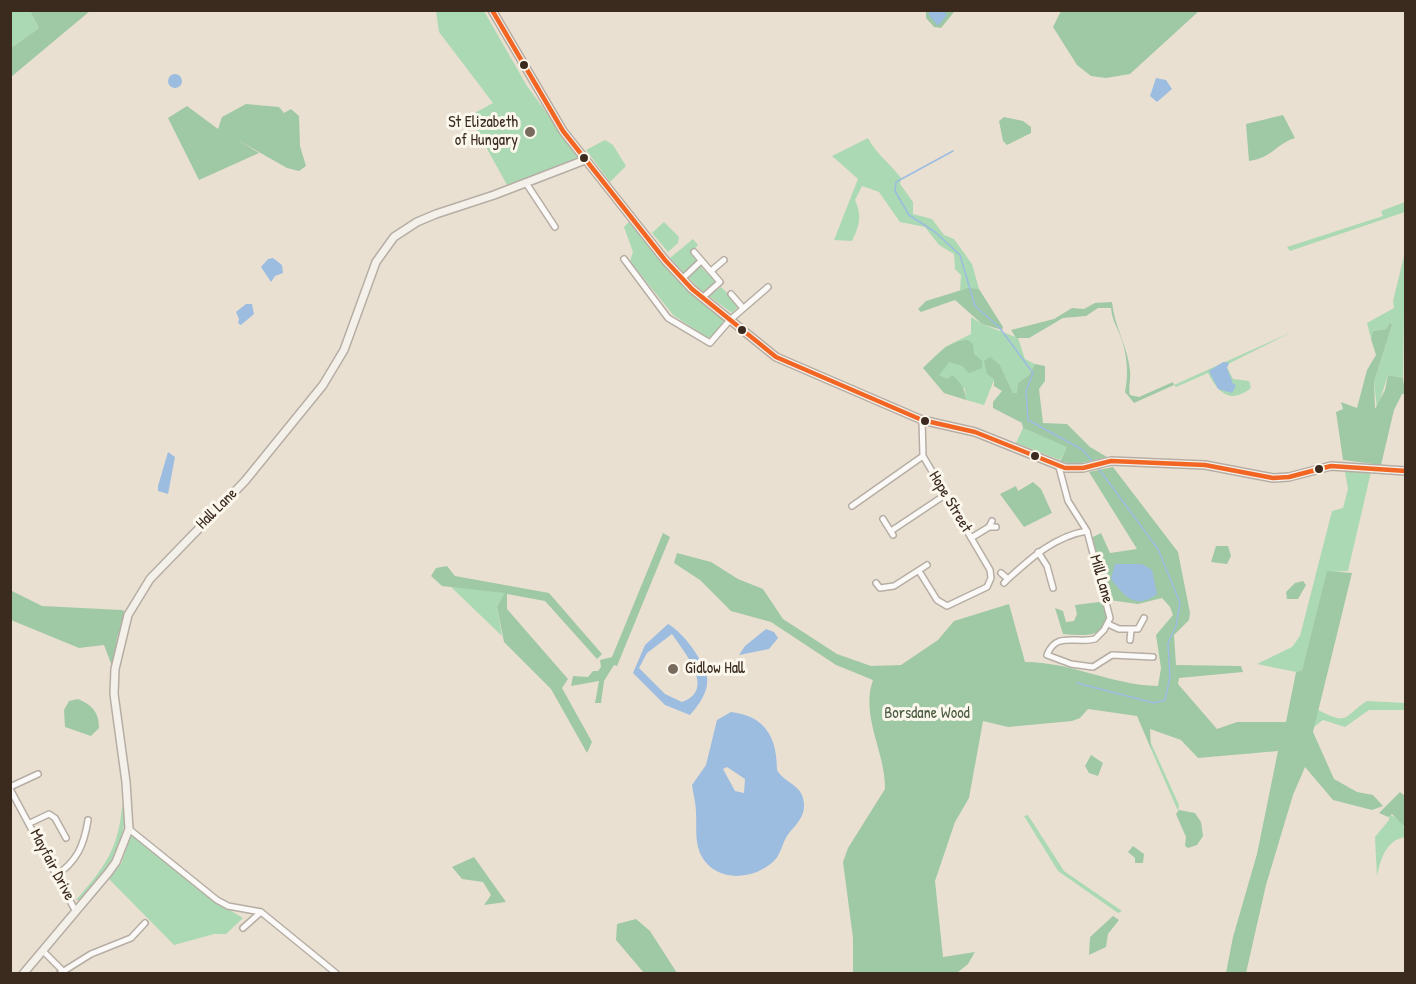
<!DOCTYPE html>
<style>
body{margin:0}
#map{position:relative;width:1416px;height:984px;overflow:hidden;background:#eae0d2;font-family:"Patrick Hand",sans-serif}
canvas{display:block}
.frame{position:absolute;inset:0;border:12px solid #3b2a1e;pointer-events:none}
</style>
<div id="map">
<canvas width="1416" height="984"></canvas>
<div class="frame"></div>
</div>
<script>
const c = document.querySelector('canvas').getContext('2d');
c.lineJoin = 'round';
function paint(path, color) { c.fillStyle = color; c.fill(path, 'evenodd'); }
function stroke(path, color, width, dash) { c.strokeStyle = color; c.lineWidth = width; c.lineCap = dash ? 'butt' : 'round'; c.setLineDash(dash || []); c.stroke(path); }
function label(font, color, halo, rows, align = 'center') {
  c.font = font + ' "Patrick Hand",sans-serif'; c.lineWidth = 6; c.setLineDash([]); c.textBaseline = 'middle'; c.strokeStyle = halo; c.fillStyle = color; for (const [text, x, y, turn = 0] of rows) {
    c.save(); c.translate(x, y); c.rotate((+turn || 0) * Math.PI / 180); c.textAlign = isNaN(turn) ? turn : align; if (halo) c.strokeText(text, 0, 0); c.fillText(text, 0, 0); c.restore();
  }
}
const green = new Path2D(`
 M10,11H30L39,28L11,48Z
 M436,11H484L527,86L580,158L507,185L469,116L493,103L439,32Z
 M868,138C875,153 891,164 901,178L900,184L913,202V214L932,219L944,235L954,239L972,264L979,289L960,290L961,275L955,269L954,254L939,245L925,227L900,222L879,192L862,186L855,200C862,216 860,225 852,241L834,240L858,179L832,156Z
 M605,140L613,145L626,166L610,182L586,150Z
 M1405,202V212L1290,251L1287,247L1383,216L1381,211Z
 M629,222L679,281L725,319L714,336L708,338L673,315L630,261L633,252L624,227Z
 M664,222L679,237L678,243L668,252L652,233Z
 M693,239L698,245L691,253L697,262L684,273L670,258Z
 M1405,252L1403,378L1388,375L1377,409L1374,382L1392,325L1386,329L1373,331L1371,339L1367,323L1394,308L1393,301Z
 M700,266L717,283L705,295L688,277Z
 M721,287L740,305L732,313L709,296Z
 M971,317L982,324L1018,338L1025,359L1035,364L1029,375L1018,383V393H1013L1000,365L984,405L966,400L965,389L923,368L945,347L971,334Z
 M1294,331L1226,365L1233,379L1249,381L1251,388C1229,405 1218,392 1208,373L1176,387L1174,385Z
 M1023,428L1068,447L1060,460L1016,443Z
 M1345,472H1371L1348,571L1327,572L1302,670L1296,672L1257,664L1292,647L1300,636L1332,511L1343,508L1348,489Z
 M451,587L508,591L497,607L502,636Z
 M1367,701L1405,703V710H1369L1345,727L1323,720L1314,727L1318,710C1350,726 1342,717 1367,701Z
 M1150,741L1179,805L1178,811L1151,749Z
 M126,806C124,850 109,867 82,900H76C104,868 118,850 122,807Z
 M1389,814L1403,822L1405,837C1386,840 1380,860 1377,877L1375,837L1389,820Z
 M1028,815L1064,871L1122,911L1118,913L1058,871L1024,816Z
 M131,835L216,902L243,918L226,934H214L174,945L109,879L121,864Z`);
const forest = new Path2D(`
 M30,11H90L11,77V48L39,28Z
 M926,11H952L954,12L941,28L934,27L926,18Z
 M1061,11V10L1199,11L1130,74L1106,78L1091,76L1077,65L1053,27Z
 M246,104L279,107L284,113L291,109L299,116L300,146L306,166L299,171L287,168L236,139L259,153L199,180L168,118L187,106L218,129L222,117Z
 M1283,115L1295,138C1274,145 1274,157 1249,161L1246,124Z
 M1004,117L1023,121L1031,127V133L1007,145L1003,141L999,121Z
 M968,288L979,289L1003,327L1002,330L982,324L955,300L921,312L918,309L926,301Z
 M1112,302C1114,326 1128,347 1130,371C1131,379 1128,387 1130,395L1139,397L1173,382L1174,385L1134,403L1125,392C1129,373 1127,353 1120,335C1116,325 1112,319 1111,308H1098L1086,316L1063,318L1029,338H1016L1011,330L1054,319L1072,308L1084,309L1095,303Z
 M1390,323L1392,325L1374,382L1375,409L1385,390L1388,375L1403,378L1405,394H1402L1394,410L1381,465L1343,460L1336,412L1343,409L1341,402L1357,408L1367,370L1376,355L1371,339L1373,331L1386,329Z
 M968,340L973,344L974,354L982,361V368L969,373L962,366L949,362L939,375L947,379L952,375C961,383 965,388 966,400L944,393L923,368C937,355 948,341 968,340Z
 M990,357L1000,365L1013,393H1017L1018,383L1029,375L1035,364L1045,366V381L1039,389L1043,423L1067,424L1090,447L1107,457L1078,464L1060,462L1067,447L1023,428L1022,423L993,408V402L1002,391L994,386V379L987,374L984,361Z
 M1113,467L1178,552L1190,613L1189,620L1174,635L1176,665L1241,666L1243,672L1179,678L1178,684L1217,729L1237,722H1286L1296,672L1302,670L1327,571L1352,573L1313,732L1334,779L1357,792L1373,795L1383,806L1372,810L1333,800L1305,767L1293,795L1266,885L1246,973H1226L1233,937L1257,854L1278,751L1198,758L1181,740L1150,729L1151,749L1137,716L1088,709L1080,718L1072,721L1008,727L983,721L969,798L955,822L935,881L943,957L975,952L968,964L957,973H853V938L843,862L848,848L885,789C886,753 860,716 873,680L836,665L771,622L731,611L700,580L674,563L677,553L711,562L738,579L763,589L783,619L837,654L871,666L901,665L938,640L954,621L1009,604L1025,662C1072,662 1111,685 1158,686L1161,668L1156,635L1173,615L1170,607L1162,598L1138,604L1109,600L1091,538L1101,533L1110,553L1137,549L1089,472Z
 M1033,482L1041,489L1052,513L1024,527L1000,494L1016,486L1018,491Z
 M663,533L670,537L617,666L614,665L604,681L601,703H595L599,681L571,686L573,676L588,677L593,671H598L601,667L600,660L612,657Z
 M1216,546H1228L1231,556L1227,564L1211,562Z
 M447,566L455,576L549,593L602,654L597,659L545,601L507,594V609L568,679L562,688L592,742L587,753L551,689L504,642L497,607L505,593L442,586L431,576L436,568Z
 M1303,581L1306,585L1298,599H1287L1286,592L1295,583Z
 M10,590L42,606L122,610L126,612L117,638L113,669L104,645L79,648L11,620Z
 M1099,602L1108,605C1107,639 1090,636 1063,634L1055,608L1063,611L1066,622L1074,621L1077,614L1075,605Z
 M78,699C92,705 99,712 99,728L91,736L65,727L64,710L69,701Z
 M1091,755L1103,763L1098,776L1089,773L1085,766Z
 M1400,792L1405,796V827L1392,814L1388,817L1379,813Z
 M1179,810L1195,813L1201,822L1203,836L1197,845L1188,848L1185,846L1186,837L1176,814Z
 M1133,846L1144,854L1143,863H1135V858L1128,852Z
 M474,857L506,902L484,905L491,895L483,882L462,879L452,867Z
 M1113,916L1119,920L1108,934L1106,947L1089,955L1090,937Z
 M636,919L650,931L677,973H644L616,940L617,924Z`);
const water = new Path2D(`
 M943,10L947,15L938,26L928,14L932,11Z
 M168 81a7 7 0 1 1 14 0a7 7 0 1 1-14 0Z
 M1156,78L1166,80L1172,89L1157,102L1150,96Z
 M273,258L282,265L283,273L275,276L271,282L261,267L268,259Z
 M246,304H252L254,314L241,325L238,323L239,319L236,312Z
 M1223,362L1229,363L1227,368L1233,384L1236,385L1232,393L1218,389L1209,371Z
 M168,452L175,457L168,494L158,491V486Z
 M1115,564H1142L1152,570L1157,594C1136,610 1125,597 1111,579Z
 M668,624C683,632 704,661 707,677C709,691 699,705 690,715L665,705L633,673L645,645ZM672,634C684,652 717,690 682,702L665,694L639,668L647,653Z
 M766,629L774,632L778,638L769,649L739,655L745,646Z
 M731,712C765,716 777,737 777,770C785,784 803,784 804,804C805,818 794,826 787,836C782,844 781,854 774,861C754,880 717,883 702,857C694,843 697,828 696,812C696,803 693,794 692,785L706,765L717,720ZM727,767L745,779L744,793L735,791L723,769Z`);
const stream = new Path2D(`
 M953,151L896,182L895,191L909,215L935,232L960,255L975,306L999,327L1033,373L1026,391L1028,420L1083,450L1092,461
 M1077,683L1154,703L1165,700L1170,677L1168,643L1176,626L1180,603L1158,549L1099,469`);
const street = new Path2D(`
 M526,183L555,227
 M694,252L720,282L702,298
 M624,259L668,318L710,343L730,320L768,287
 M711,271L724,260
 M682,279L701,261
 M731,294L743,308
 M1059,467L1068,501L1087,531L1110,618L1104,630L1095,639C1076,644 1056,631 1047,655L1071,664L1093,667L1112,655L1153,657
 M852,506L923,456
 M883,519L893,535
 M992,521L989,527H996
 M891,531L945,495
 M971,538L989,527
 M1038,552L1047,566L1053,588
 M919,571L937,600L947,606L987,587L991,578L990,570L923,456L922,420
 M1001,573L1008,579L1004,583
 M1008,579C1031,558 1055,536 1087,531
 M876,583L880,588L894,586L927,565
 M1108,624L1119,629H1138L1144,618
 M1130,640L1131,630
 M10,787L38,774
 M10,789L75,910
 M30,823L49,814L55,818L66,838
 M129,829L217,900L228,906L261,912L337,974
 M55,876C77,862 84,845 88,820
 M243,928L261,912
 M43,951L62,970
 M59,974L91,954L131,938L145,923`);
const secondary = new Path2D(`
 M492,10L563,131L665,260L692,289L776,357L922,420L975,432L1065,468H1083L1111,461L1205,465L1273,478L1289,477L1331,466L1406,471
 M23,974L108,873L116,862L129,829L126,782L114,694L115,669L128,615L150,579L245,481L323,385L344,350L376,262L394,237L417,222L436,214L494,195L585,160`);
const bus1 = new Path2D(`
 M492,10L563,131L665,260L692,289L776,357L922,420L975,432L1065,468H1083L1111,461L1205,465L1273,478L1289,477L1331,466L1406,471`);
const markers = [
 [524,65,5,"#3b2a1e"],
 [530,132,6,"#786a5d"],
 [584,158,5,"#3b2a1e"],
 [742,330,5,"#3b2a1e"],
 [925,421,5,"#3b2a1e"],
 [1035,456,5,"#3b2a1e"],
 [1319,469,5,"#3b2a1e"],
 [673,669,6,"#786a5d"]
];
const poiNames = [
 ["St Elizabeth",518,123],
 ["of Hungary",518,141],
 ["Gidlow Hall",685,669,"left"]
];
const streetNames = [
 ["Hope Street",950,502,59],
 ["Hall Lane",217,509,-45],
 ["Mill Lane",1101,579,74],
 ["Mayfair Drive",52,865,62]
];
const parkNames = [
 ["Borsdane Wood",927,714]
];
paint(green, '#abd9b3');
paint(forest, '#9fc8a5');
paint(water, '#9cbce0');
stroke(stream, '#9cbce0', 1.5);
stroke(street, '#b6aea4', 8);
stroke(secondary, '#b6aea4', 10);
stroke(street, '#fcfaf8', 5);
stroke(secondary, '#f4f0ea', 7);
stroke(bus1, '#f26522', 4.5);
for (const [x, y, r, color] of markers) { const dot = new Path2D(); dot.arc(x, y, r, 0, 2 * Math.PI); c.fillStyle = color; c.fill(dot); stroke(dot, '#fbf7ec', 2); }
label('16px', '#3b2a1e', '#fbf7ec', poiNames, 'right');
label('16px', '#3b2a1e', '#fbf7ec', streetNames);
label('16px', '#4d5d43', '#fbf7ec', parkNames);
</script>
